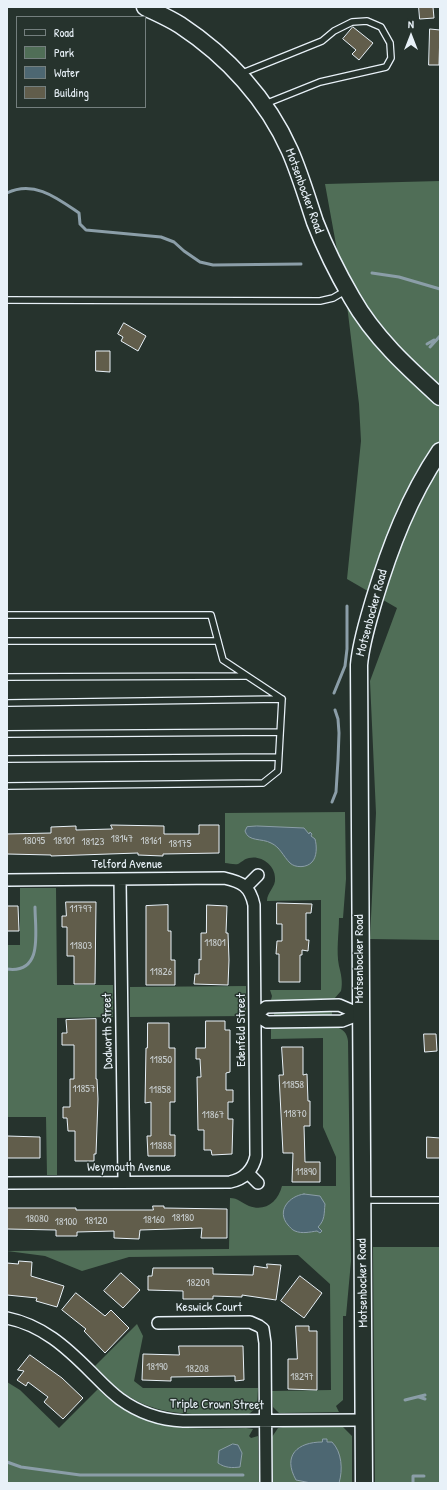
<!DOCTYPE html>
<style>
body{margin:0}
#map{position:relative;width:447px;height:1490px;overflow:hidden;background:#26332d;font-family:"Patrick Hand",sans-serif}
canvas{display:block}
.frame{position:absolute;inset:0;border:8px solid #e8f1f8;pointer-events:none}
.legend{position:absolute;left:16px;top:16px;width:130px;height:92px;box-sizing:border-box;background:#26332d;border:1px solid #747f7e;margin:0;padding:5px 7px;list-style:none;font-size:12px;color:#e8f1f8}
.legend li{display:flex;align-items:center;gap:8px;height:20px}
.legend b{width:20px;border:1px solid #747f7e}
.north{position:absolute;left:391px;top:16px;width:40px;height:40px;-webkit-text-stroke:3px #26332d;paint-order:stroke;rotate:0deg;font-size:11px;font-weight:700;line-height:16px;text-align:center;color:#e8f1f8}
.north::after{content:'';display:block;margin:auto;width:14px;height:18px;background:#e8f1f8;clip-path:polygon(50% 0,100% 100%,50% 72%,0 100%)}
</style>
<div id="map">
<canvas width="447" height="1490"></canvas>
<div class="frame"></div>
<ul class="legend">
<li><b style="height:5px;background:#26332d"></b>Road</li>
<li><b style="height:11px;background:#506e57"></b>Park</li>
<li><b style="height:11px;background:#4d6772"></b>Water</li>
<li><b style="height:11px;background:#615d4b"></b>Building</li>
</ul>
<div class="north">N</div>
</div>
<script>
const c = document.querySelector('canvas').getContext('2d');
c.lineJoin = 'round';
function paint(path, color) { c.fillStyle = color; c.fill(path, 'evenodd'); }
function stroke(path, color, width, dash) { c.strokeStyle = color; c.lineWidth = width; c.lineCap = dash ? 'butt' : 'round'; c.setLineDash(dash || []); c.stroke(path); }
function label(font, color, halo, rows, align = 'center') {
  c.font = font + ' "Patrick Hand",sans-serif'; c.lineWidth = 3; c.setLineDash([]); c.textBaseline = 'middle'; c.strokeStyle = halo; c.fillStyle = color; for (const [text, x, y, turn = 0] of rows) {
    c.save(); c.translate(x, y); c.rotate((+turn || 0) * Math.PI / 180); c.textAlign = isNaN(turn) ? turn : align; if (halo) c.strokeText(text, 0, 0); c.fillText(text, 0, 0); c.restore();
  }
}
const green = new Path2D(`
 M440,181V940L370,939L376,813L370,681L397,608L347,579L361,441L359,404L347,305L325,184Z
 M345,812L346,879L343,918H339C339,933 336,951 339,966C341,974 343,982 341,991L334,999L330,1000H271L272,996L270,990H321V900L267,901C267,892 276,887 275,878C275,865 261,855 249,858C244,859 242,862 238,864C234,865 229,863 225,863V813Z
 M20,888H56L57,985H113V1017L57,1018V1175H47L46,1117H7V945H20Z
 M246,986V1016L130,1017V987Z
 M332,1010V1017L274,1018V1011Z
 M336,1027C343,1029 347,1033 348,1041L351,1261L346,1316H343V1400L336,1406L339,1412L283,1413H279L273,1407L272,1391L331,1390L330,1284L298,1255L129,1257L82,1271L45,1256L7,1251L229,1249L230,1198C238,1198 242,1203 249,1206C265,1212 278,1202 282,1186H336V1157L323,1127V1038L271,1039V1028H273Z
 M373,1247H440V1483H375Z
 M137,1324L143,1336L134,1381L143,1388H258L257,1407L249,1414C202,1414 156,1420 117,1388C109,1381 102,1373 95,1366Z
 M7,1382L20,1390L59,1428L98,1389C142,1433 189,1429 246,1428L253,1429L249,1436L251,1438L258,1436L259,1483H7Z
 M283,1427H343L352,1436V1483H273L272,1437L278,1428Z`);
const water = new Path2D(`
 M257,826L304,828L309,834L310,832L312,834L311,836L315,839C317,846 317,857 312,862C307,868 295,868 290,863C283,856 280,847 271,843C262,838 248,842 245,831L247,827Z
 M304,1194L320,1196L325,1204C324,1214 325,1220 318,1227L322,1231L320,1233L317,1231C310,1232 302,1234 295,1231C292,1230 290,1227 288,1225C276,1211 289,1196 304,1194Z
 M323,1439H327V1442H332C342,1452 343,1470 339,1483H311L296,1480C282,1455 298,1442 322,1442Z
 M233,1444L238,1445L242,1453L240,1467C232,1468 225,1468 218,1463L219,1451Z`);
const stream = new Path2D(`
 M7,193C34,180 57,198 79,213L80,224L86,230L161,237L174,242L184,251L200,262L213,265L301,264
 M372,273L399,277L440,289
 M427,344L434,340
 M430,347L440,336
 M334,693L345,666L347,649V606
 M332,802L336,792L338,760L339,733L338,719L335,710
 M7,969C44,974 35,931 35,907
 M419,1397L425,1399
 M405,1400L425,1395
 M7,1462L21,1467L80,1475H243
 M413,1483V1476H424`);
const building = new Path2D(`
 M419,7H433L434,18L420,19Z
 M353,27L373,43L359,60L352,54L356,50L343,39Z
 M430,29L440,30L439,65H429Z
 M124,323L146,336L138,351L121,341L123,337L118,334Z
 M96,351H110V372L96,371Z
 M111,825L164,826V834H199V825H219V853L163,854V856L138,855V853L51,856V855L7,854V834L51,833V827L76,826V830L112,829Z
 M66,902H96L95,984H74V956H67V927H62V916H66Z
 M277,903L312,904L311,913H306V940H309L308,951L302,950V955H300V982H279V954H276L277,941H282V924H277Z
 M168,905V931H171V960H175V985H146V906Z
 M207,905L227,906L226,933H228L229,960L228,985L194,984L195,974H199V959L201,960V933H206Z
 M7,906H18L19,931H7Z
 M96,1019V1079H97L98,1099L96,1154H94V1161H75V1131H68L67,1118H63V1107H70V1079H74V1045H62V1033H67L66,1020Z
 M206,1021H225V1030H230V1072L226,1073V1090H233V1102H228V1119H233L232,1154L212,1155L211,1150H204V1130H198L197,1077H201L200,1059H196V1048H205Z
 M148,1023H169V1048H175V1102H170V1135H175V1156H148L147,1136H151V1102L145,1103L146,1048H147Z
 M424,1034H436L437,1051L425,1052Z
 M282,1047H303V1075L307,1074L308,1101H310V1126H304L305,1162H320V1182H292L293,1153H283L279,1075H283Z
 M7,1136L40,1137V1158H7Z
 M427,1137L440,1138V1158H427Z
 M153,1206H164V1208L227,1209V1238H201L202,1228L140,1230L139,1239L114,1238V1231L77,1232V1236H56V1230L7,1229V1208H76V1210H153Z
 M19,1261L32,1262L31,1276L64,1286L57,1307L36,1301L37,1298L7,1295V1263L18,1264Z
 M267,1264L281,1265L276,1300L242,1295V1297L213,1296V1299H183V1291L148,1290V1276H152L153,1268H213V1274L253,1275L254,1266L267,1268Z
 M121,1273L140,1290L123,1308L104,1291Z
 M300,1276L322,1293L304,1318L281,1301Z
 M76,1293L105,1316L111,1310L129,1328L105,1353L84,1331L86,1329L62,1310Z
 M296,1326H309V1331H317V1390L288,1389V1359H297Z
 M179,1346H243L244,1380L235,1381V1376L171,1377V1381L142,1380L143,1354L179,1355Z
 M30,1355L62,1378L83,1398L63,1419L44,1402L48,1397L28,1382L26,1386L17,1380L24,1371L18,1370Z`);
const service = new Path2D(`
 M240,74L322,41L334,31L352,22L367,21L381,27L390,43L391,58L386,67L320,82L265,104
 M7,300L320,301L333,298L345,291
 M7,615H211L223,660L282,699
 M7,641H218
 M7,677L246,676
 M7,703L281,699
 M7,734L280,732
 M7,759L278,757
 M7,786L263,783L278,771L282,699
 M364,1200H440`);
const minor = new Path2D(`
 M120,879L124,1182
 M7,880L224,878C242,882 250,886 254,905L256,1156C253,1170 244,1179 230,1182L7,1183
 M246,887L258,875
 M339,1005L360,1014L342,1021L267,1022L256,1015L266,1007Z
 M248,1173L258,1183
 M7,1318C42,1325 66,1347 91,1372C100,1381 109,1391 120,1399C138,1412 161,1420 183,1421L364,1420
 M158,1323L250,1322L259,1326L263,1329L265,1343L266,1483`);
const secondary = new Path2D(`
 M145,7C157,13 169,18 180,25C227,56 267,99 290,151C300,174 307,198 315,222C325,248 338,274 352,298C374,337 407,367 440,397
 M364,1483L359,665C361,642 368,621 374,600C390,547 409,497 440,451`);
const numberNames = [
 ["18147",122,839],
 ["18095",34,841],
 ["18101",64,841],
 ["18161",151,841],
 ["18123",93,842],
 ["18175",180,844],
 ["11797",81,909],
 ["11801",215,943],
 ["11803",81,946],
 ["11826",161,972],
 ["11850",161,1060],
 ["11858",293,1085],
 ["11857",84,1089],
 ["11858",160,1090],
 ["11870",295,1114],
 ["11867",213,1115],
 ["11888",161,1146],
 ["11890",306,1172],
 ["18180",183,1218],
 ["18080",37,1219],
 ["18160",154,1220],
 ["18120",96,1221],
 ["18100",66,1222],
 ["18209",198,1283],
 ["18190",157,1367],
 ["18208",197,1369],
 ["18297",302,1377]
];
const streetNames = [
 ["Motsenbocker Road",304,191,70],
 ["Motsenbocker Road",372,613,-75],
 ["Telford Avenue",127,865],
 ["Motsenbocker Road",360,959,-90],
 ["Edenfeld Street",242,1030,-90],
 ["Dodworth Street",108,1031,-91],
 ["Weymouth Avenue",129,1168],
 ["Motsenbocker Road",363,1283,-91],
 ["Keswick Court",209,1308],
 ["Triple Crown Street",217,1405,1]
];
paint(green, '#506e57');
paint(water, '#4d6772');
stroke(water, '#8b9ea8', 1);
stroke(stream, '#8b9ea8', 3);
paint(building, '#615d4b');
stroke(building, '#e8f1f8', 1);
stroke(service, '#e8f1f8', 8);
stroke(minor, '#e8f1f8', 14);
stroke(secondary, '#e8f1f8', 19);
stroke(service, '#26332d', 5.5);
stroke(minor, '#26332d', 11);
stroke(secondary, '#26332d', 16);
label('11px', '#c6cccd', null, numberNames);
label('13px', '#e8f1f8', '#26332d', streetNames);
</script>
